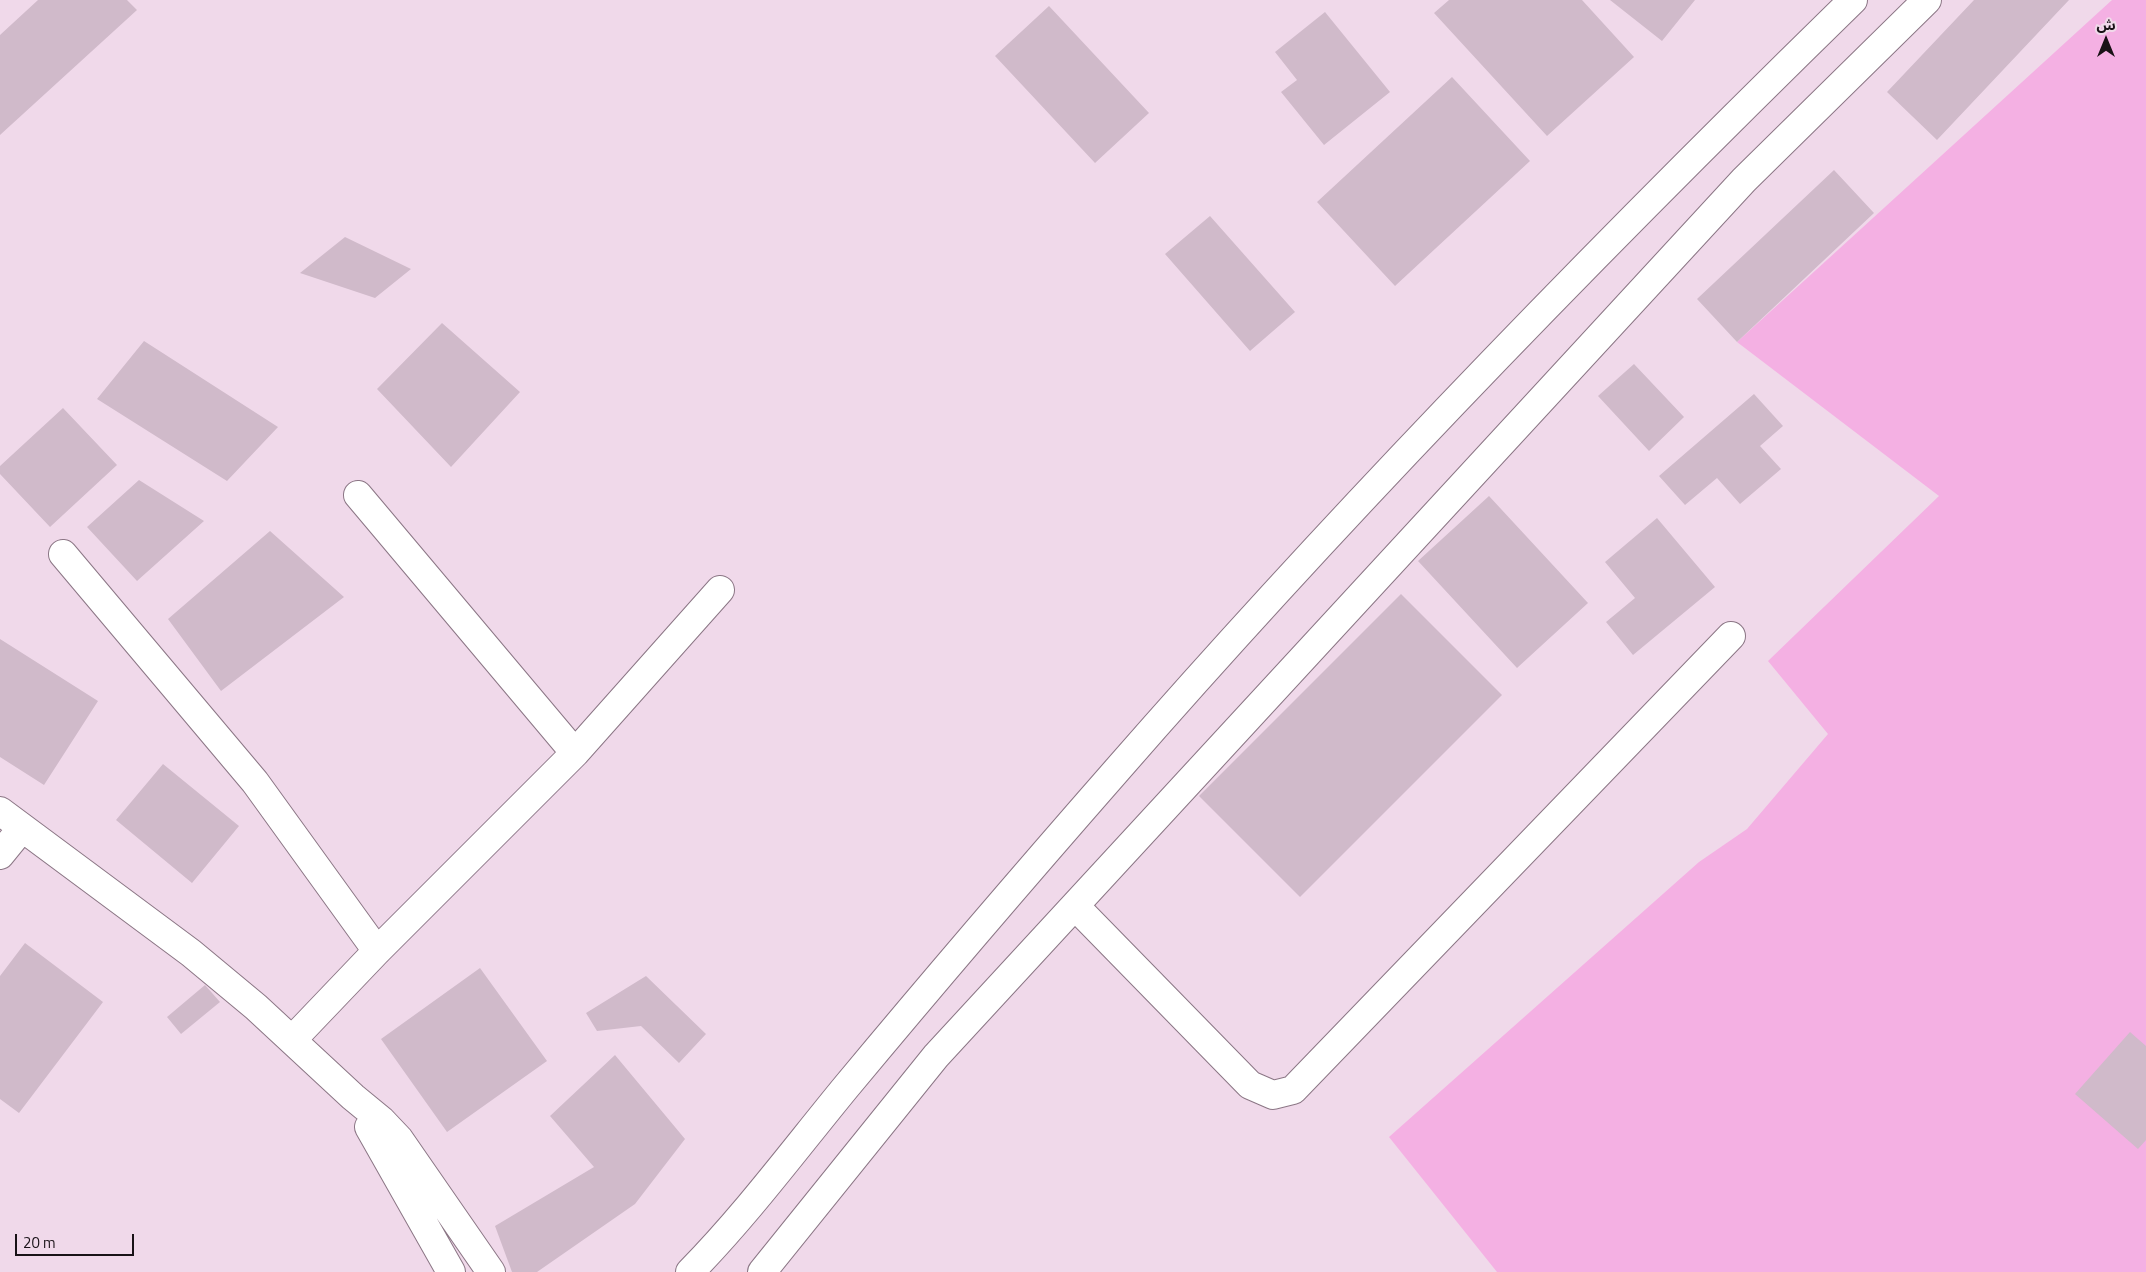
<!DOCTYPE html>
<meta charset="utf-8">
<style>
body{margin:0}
#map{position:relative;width:2146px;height:1272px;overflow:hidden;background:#f0d9ea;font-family:"Titillium Web","Noto Sans Arabic",sans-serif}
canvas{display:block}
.north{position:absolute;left:2081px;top:15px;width:50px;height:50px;-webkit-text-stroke:4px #f0d9ea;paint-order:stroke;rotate:0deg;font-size:14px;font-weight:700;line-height:20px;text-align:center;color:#191217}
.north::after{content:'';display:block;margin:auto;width:18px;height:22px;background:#191217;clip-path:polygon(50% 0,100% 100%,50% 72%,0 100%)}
.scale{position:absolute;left:15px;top:1234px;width:119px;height:22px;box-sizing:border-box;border:2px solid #191217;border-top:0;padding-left:6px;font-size:15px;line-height:18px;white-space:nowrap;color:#191217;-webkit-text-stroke:4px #f0d9ea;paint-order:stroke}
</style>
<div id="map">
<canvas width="2146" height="1272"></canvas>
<div class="north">ش</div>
<div class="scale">20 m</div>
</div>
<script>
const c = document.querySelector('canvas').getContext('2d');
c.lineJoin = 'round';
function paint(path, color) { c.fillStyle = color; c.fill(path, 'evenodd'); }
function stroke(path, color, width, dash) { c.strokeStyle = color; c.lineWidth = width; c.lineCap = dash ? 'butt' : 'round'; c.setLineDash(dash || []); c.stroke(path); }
const green = new Path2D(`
 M2112,0H2146V1272H1497L1389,1137L1699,862L1747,829L1828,734L1768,661L1939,496L1737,342Z`);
const building = new Path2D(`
 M38,0H127L137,10L0,135V35Z
 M1449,0H1582L1634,57L1547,136L1434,13Z
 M1610,0H1695L1662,41Z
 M1974,0H2069L1937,140L1887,92Z
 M1049,6L1149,113L1095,163L995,56Z
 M1325,12L1390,92L1324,145L1281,92L1297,80L1275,52Z
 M1452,77L1530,161L1395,286L1317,202Z
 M1834,170L1874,213L1737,342L1697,299Z
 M1210,216L1295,312L1250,351L1165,254Z
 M345,237L411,269L375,298L300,273Z
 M442,323L520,392L451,467L377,389Z
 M144,341L278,427L227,481L97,399Z
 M1634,364L1684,417L1649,451L1598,396Z
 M1754,394L1783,426L1760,446L1781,469L1740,504L1717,478L1685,505L1659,476Z
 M63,408L117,465L50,527L0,474V466Z
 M139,480L204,521L137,581L87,527Z
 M1489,496L1588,603L1517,668L1418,561Z
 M1657,518L1715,587L1633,655L1606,622L1635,598L1605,562Z
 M270,531L344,597L221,691L168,619Z
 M1401,594L1502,695L1300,897L1199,796Z
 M0,639L98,701L44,785L0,757Z
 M163,764L239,826L192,883L116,820Z
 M25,943L103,1002L19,1113L0,1099V976Z
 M480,968L547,1061L447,1132L381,1039Z
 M646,976L706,1034L679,1063L641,1026L597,1031L586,1013Z
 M205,985L220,1002L181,1034L167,1017Z
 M2130,1032L2146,1046V1140L2138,1149L2075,1094Z
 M615,1055L685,1139L635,1204L537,1272H512L495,1226L594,1167L550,1116Z`);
const minor = new Path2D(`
 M358,495L575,753
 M63,554L255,782L377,951
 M0,811L191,953L256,1007L353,1097L381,1120L399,1139L491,1272
 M0,855L22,828
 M1076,907L1250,1085L1273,1095L1293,1090L1731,636
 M292,1040L377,951L575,753L720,590
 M369,1127L451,1272`);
const tertiary = new Path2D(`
 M690,1272C746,1215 795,1149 846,1087C935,980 1025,875 1117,770C1350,503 1599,248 1853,0
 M762,1272L936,1056L1744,180L1927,0`);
paint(green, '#f4b0e3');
paint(building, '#d0baca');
stroke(minor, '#8b7685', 30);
stroke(tertiary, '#8b7685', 30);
stroke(minor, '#fff', 28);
stroke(tertiary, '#fff', 28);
</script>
